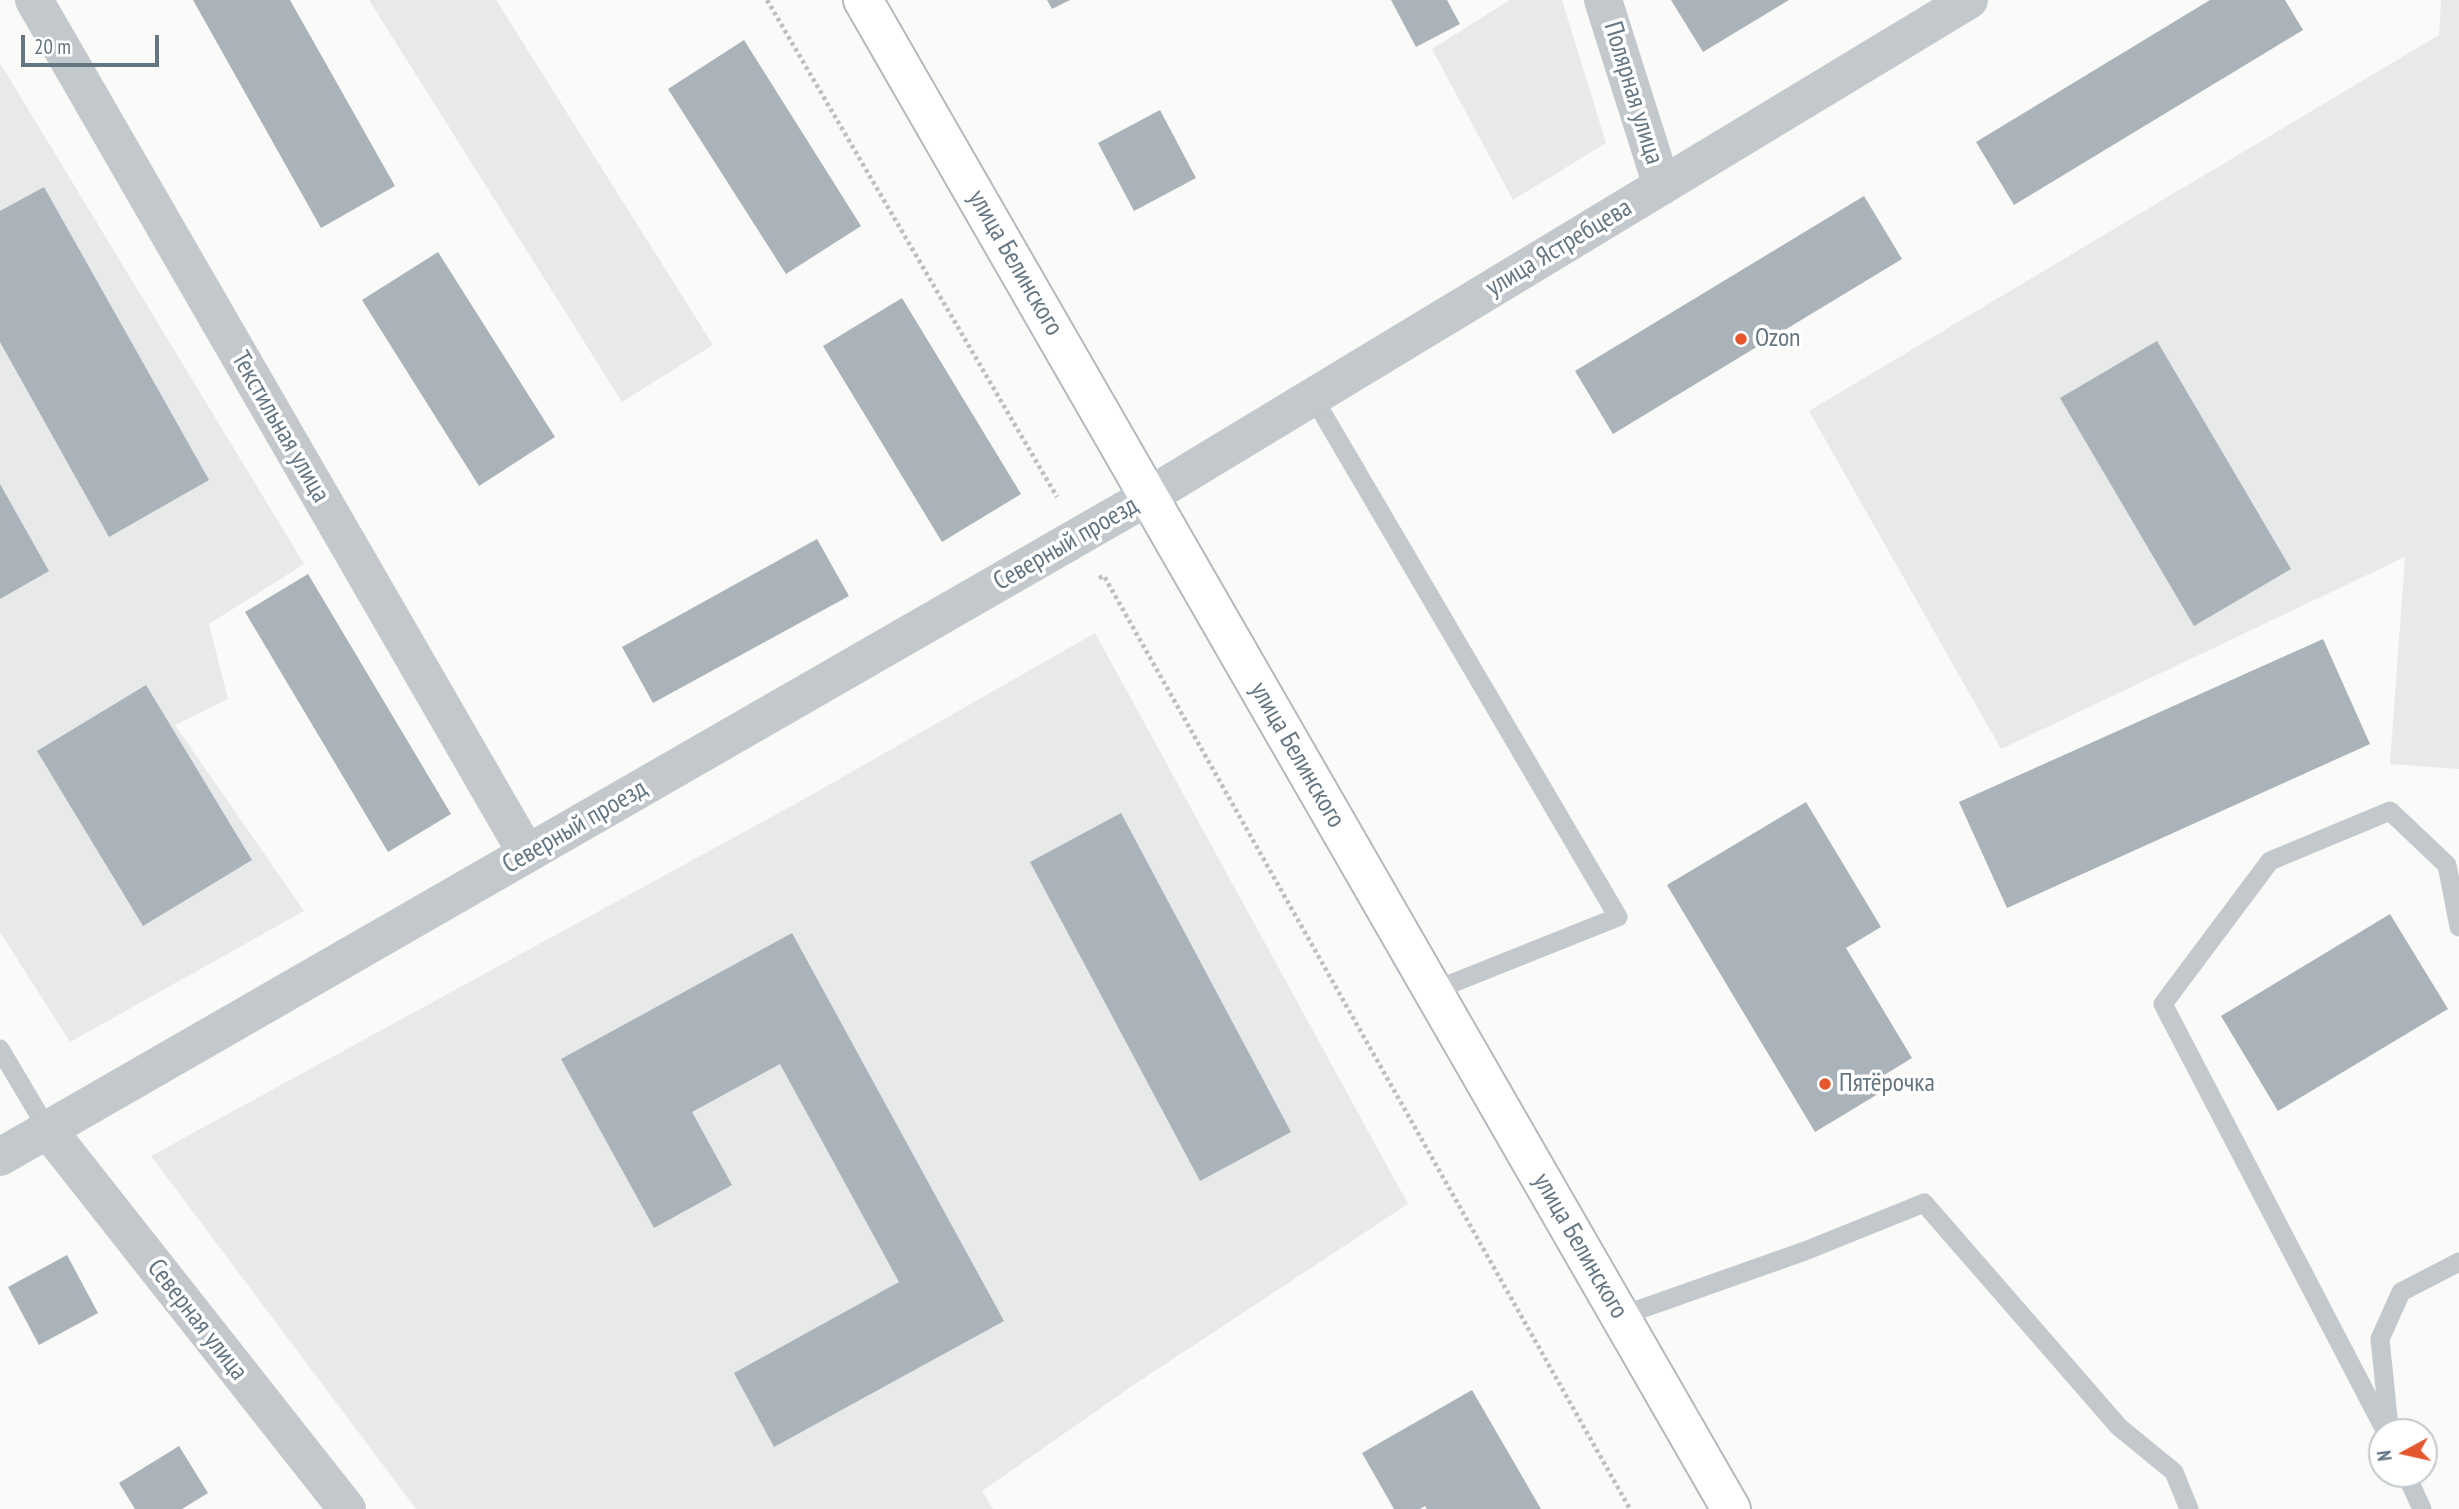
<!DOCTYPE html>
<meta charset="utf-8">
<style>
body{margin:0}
#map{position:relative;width:2459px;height:1509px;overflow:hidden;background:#fafaf8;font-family:"PT Sans Narrow",sans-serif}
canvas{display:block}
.north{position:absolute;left:2368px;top:1418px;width:70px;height:70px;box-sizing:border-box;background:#fff;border:2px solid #c1c8cd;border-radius:50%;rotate:262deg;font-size:19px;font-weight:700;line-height:28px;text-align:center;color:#657683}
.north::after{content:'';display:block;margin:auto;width:24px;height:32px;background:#e4572e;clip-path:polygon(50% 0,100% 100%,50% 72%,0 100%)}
.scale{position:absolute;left:21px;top:35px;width:138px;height:32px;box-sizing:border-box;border:4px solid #657683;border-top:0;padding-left:9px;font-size:21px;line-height:24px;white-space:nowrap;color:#657683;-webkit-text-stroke:5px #fff;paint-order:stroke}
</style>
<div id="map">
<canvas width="2459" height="1509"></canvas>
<div class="north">N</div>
<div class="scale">20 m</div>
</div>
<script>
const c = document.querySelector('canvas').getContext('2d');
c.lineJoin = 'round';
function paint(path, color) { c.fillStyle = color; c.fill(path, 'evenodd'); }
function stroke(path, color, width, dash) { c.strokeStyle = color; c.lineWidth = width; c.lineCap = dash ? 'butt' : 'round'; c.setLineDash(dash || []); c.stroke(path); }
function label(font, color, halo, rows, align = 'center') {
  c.font = font + ' "PT Sans Narrow",sans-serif'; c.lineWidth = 7; c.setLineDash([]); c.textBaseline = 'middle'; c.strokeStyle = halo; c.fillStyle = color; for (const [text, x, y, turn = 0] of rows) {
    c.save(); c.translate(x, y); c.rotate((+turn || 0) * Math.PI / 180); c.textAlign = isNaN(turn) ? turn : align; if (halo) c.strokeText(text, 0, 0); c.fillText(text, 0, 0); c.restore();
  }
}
const built = new Path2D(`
 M369,0H496L713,345L622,402Z
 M1510,0H1562L1606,143L1513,200L1432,49Z
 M2441,0H2459V769L2390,764L2405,557L2001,749L1809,411L2439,35Z
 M0,63L304,564L209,624L228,699L175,725L304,911L70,1042L0,932Z
 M1095,633L1408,1204L1135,1384L982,1491L993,1509H416L151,1156L797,803Z`);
const building = new Path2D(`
 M193,0H290L395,186L321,228Z
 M1047,0H1070L1052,9Z
 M1391,0H1447L1460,24L1416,47Z
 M1671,0H1789L1703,52Z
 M2210,0H2285L2303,30L2014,205L1976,142Z
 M744,40L861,226L786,274L668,89Z
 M1160,110L1196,178L1134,211L1098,143Z
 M44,187L209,480L109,537L0,342V211Z
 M1864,196L1902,259L1613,434L1575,371Z
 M438,252L555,437L479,486L362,300Z
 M902,298L1021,494L942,542L823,346Z
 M2157,341L2291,569L2194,626L2060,398Z
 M0,484L49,571L0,599Z
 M817,539L849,596L653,703L622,647Z
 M308,574L451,814L388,852L245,612Z
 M2323,639L2370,744L2007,908L1959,802Z
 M146,685L252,860L143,926L37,751Z
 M1806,802L1881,927L1846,948L1912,1058L1881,1077L1888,1088L1815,1132L1667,885Z
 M1121,813L1291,1132L1200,1181L1030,862Z
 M2390,914L2448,1009L2278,1111L2221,1016Z
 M792,933L1004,1321L774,1447L734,1373L899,1282L780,1064L692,1112L732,1185L654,1228L561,1059Z
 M67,1255L98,1313L39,1345L8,1287Z
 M1472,1390L1541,1509H1427L1425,1506L1420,1509H1394L1362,1453Z
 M179,1446L208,1493L182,1509H135L119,1483Z`);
const path = new Path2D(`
 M767,0L1057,497
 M1099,578L1104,576L1630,1509`);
const lane = new Path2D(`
 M1313,397L1618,917L1433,991
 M0,1049L48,1130
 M1621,1316L1805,1251L1924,1203L2119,1427L2174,1472L2189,1509
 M2389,1427L2380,1339L2401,1292L2459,1262
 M2386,1432L2163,1004L2270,861L2390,811L2447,865L2459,927
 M2406,1474L2422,1509`);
const street = new Path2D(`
 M34,0L527,854
 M1603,0L1662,186
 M48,1130L347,1509
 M0,1157L1149,496L1969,0`);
const secondary = new Path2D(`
 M863,0L1731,1509`);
const markers = [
 [1741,339,7,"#e4572e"],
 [1825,1084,7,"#e4572e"]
];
const streetNames = [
 ["Полярная улица",1633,93,73],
 ["улица Ястребцева",1559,248,-31],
 ["улица Белинского",1015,263,60],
 ["Текстильная улица",280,427,60],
 ["Северный проезд",1066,544,-30],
 ["улица Белинского",1297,755,60],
 ["Северный проезд",575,827,-30],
 ["улица Белинского",1580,1246,60],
 ["Северная улица",197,1320,52]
];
const poiNames = [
 ["Ozon",1755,339],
 ["Пятёрочка",1839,1084]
];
paint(built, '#e8e9e9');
paint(building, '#aab3b9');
stroke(secondary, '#b3babf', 42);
stroke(path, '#bbbfc2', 4.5, [3.5, 3.5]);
stroke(lane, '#c3c8cc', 19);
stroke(street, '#c3c8cc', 38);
stroke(secondary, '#fff', 38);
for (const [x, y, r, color] of markers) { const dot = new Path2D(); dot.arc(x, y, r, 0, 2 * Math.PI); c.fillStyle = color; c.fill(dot); stroke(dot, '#fff', 2.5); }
label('26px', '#657683', '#fff', streetNames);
label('26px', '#657683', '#fff', poiNames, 'left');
</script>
